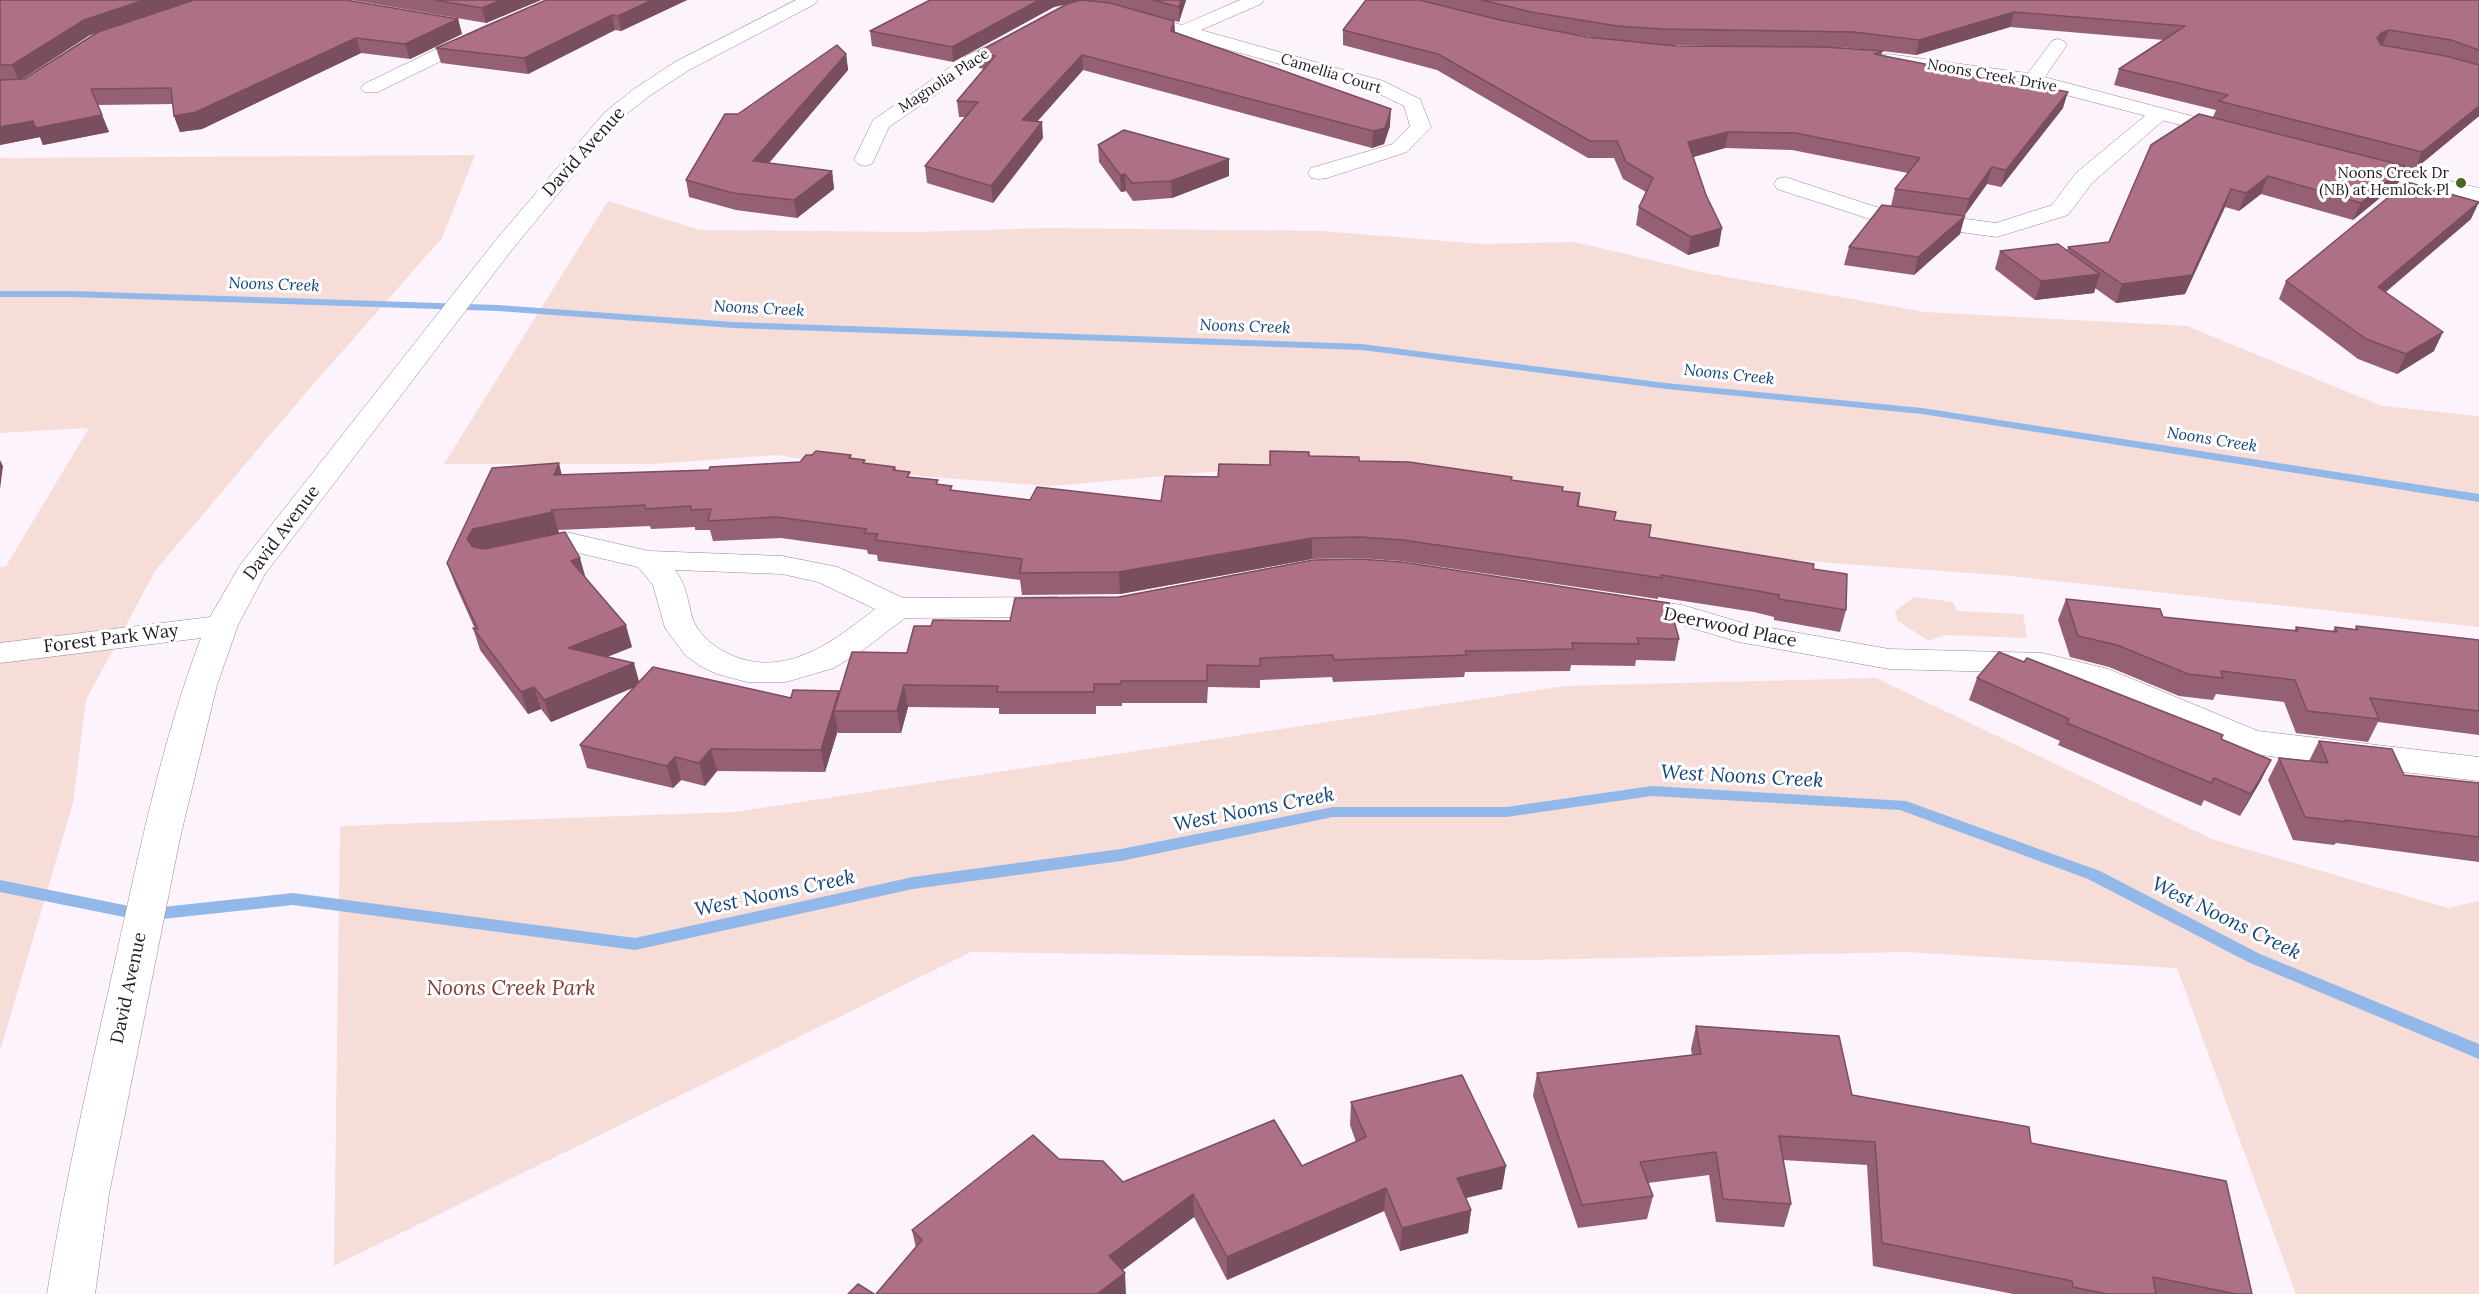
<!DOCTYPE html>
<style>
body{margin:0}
canvas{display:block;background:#fcf3fd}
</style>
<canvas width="2479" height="1294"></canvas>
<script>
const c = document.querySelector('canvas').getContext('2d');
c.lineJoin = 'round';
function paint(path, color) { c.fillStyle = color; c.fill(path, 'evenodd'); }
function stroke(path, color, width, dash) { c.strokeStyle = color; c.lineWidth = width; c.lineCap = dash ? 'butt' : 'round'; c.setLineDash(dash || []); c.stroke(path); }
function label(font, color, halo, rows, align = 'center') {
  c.font = font + ' Lora,serif'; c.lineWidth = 6; c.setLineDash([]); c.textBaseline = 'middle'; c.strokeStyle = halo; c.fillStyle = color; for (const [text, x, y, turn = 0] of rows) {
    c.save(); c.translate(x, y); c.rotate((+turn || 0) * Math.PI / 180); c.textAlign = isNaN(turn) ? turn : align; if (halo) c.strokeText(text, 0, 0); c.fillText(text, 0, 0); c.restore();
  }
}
const green = new Path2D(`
 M475,155L442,238L304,395L155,571L86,700L73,803L0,1051V567L6,566L89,428L0,433V158Z
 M608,201L700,230L919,232L1048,228L1322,231L1483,244L1575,242L1705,273L1925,312L2187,326L2382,406L2479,416V627L2010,576L1751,557L1637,533L1573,503L1332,461L1051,486L919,476L776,455L654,464H444Z
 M1914,597L1953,602L1957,611L2023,614L2027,638L1944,635L1929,641L1898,621L1895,611Z
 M1876,678L2212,839L2448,908L2479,901V1294H2296L2177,968L1906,952L1528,960L971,952L334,1266L340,826L735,812L1564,686Z`);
const stream = new Path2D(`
 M0,291H72L498,305L733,322L1362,344L1666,383L1922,408L2479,494V502L1922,414L1666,389L1362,350L733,328L498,311L72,297H0Z
 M1652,786L1906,801L2100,871L2260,954L2479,1044V1059L2248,962L2088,879L1900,810L1652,796L1506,817H1333L1121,861L913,889L635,950L293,905L144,921L0,892V880L144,909L293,893L635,938L913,877L1121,849L1333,807H1506Z`);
const street = new Path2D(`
 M547,0H571L568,4L494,35L378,92H364L361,88L364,84L482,27Z
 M1240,0H1264L1261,4L1201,30L1383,81L1420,99L1431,127L1407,152L1327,178L1319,179L1311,178L1308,173L1311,168L1393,144L1410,126L1404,106L1369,89L1126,21L1123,17L1126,13L1132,12L1182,25Z
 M1019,31L1025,32L1028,36L1025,40L982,63L889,127L872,164L865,166L858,164L854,160L873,120L968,55Z
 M2058,39L2064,41L2067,45L2040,84H2026L2023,80L2026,76L2052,41Z
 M2159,108L2166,110L2169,114L2166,118L2092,183L2068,215L1997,237L1873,220L1777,189L1774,184L1777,179L1785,177L1876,207L1996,223L2052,205L2076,173L2152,110Z
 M570,533L649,551L782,556L838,567L903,598L1057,597L1068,600L1073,607L1068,614L1057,617L905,618L863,650L834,668L786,682H747L717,674L700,666L685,655L665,628L653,585L638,567L570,551L526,559L515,557L511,550L515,543ZM675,570L782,574L818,582L875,609C834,641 786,679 731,655C718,649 706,641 698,629C687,613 691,591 675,570Z
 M1627,597L1682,605L1743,623L1889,649L2042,653L2108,669L2258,731L2479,757V781L2252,754L2084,685L2042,673L1889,669L1739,642L1678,624L1616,614L1611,607L1616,600Z`);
const secondary = new Path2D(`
 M796,0H818L815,4L689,70L648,97L619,120L511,251L265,574L238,625L217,685L180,838L109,1194L95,1294H47C65,1181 91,1069 116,957C140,849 162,740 201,638L0,663V643L210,617L240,565L495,241L605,112L634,89L675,62Z
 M1888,54L2033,74L2237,128L2240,132L2237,136L2230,138L2032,86L1881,64L1879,60L1881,56Z
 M2359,159L2479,188V202L2351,170L2348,165L2351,160Z`);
const wall = new Path2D(`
 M0,0L458,19L462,34L410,59L361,53L202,129L180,132L174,116L173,104L98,105L109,132L43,145L40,137L0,145ZM96,33L24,79H22L90,35Z
 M352,0H541L486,23Z
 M546,0H687L621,31L615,30L528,74L441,63L436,48Z
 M930,0H1186L1179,22L1111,4L1174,21L1175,32L1390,126L1384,144L1372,148L1083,70L1037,122L1043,138L993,203L927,183L925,166L965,117H959L957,101L984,69L979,68L978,52L1070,3L1054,7L953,62L872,46L870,31Z
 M1420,0H2479V116L2415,169L2405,167L2398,183L2353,220L2261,194L2239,211L2225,207L2185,294L2116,303L2095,288L2094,293L2035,300L1995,269L2000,251H2067L2068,247L2109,242L2213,117L2216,110L2114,85L2119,69L2164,40L2010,27L1916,55L1882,51V55L2063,108L2001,187L1987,184L1964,216L1960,234L1914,275L1844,265L1849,247L1891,206L1895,189L1908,173L1792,150L1725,148L1693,157L1719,246L1688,255L1636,225L1639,207L1646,192L1623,179L1614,158H1588L1437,70L1343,45V30ZM1561,32L1604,39L1587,37ZM1662,45L1710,46L1800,47L1676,46ZM1831,47L1851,48L1871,50Z
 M846,54L848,70L769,163L832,171L834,189L797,218L736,210L689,197L686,180L738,114Z
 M1098,145L1229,176L1172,198L1133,201L1126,191L1121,192L1099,162Z
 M2471,219L2386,292L2434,351L2397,374L2358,359L2279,299L2286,281Z
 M812,455H851V458L866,464L895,467L896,470L910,477L938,484L953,490L1030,500L1161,501L1218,477L1309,456L1359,461L1511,480L1562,491L1580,493L1579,506L1614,520L1649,537L1813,569L1846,610L1840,632L1774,620V617L1754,612L1658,597V599L1401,561L1359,558L1312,559L1120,594L1022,595L1020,580L878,561L877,555L868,554L867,550L781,538L713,541L710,530H695V527L651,529L650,526L558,530L559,533L484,549L586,578L632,647L607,657L639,681L791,698L839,693L907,653L914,626L1679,639L1675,661L1636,660L1635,666L1571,665L1570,671L1465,672L1464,677L1333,682L1332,677L1260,680V688L1208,687L1207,703H1122V706H1096V714H999V708L908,707L901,733H838V730L825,772L717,771L705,786L681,780L673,788L587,768L580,745L634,687L551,722L541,709L528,714L480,650L473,628L475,629L455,584L447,563L562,475L709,470L800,462Z
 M2066,599L2163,617L2294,631L2296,627L2333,631L2335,627L2355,629L2356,626L2479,640V735L2378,722L2368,742L2296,733L2284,702L2216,694L2213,700L2179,696L2109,667L2070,657L2058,620Z
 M1977,678L2221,739L2271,760L2260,782L2240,816L2204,800L2201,806L2058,745L2060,741L1969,700Z
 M2319,741L2404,775L2479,783V862L2336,843L2334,845L2293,840L2268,780L2279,758L2309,761Z
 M1696,1026L1852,1095L2031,1143L2252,1294H2013L1873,1266L1867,1165L1783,1160L1791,1204L1784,1227L1716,1222L1709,1175L1648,1183L1653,1196L1647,1219L1578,1228L1533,1096L1537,1073L1692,1055L1691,1049Z
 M1351,1102L1502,1189L1466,1198L1471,1210L1468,1233L1400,1251L1384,1211L1227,1280L1194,1217L1122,1270L916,1248L912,1230L1059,1159L1123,1182L1302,1166L1356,1142L1350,1125Z`);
const shadedWall = new Path2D(`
 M144,0H194L90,35L19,81L12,65L84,20Z
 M501,0H541L486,23L482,8Z
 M652,0H687L621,31L618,16Z
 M1039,0H1081L1082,1L1054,7L953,62L952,47Z
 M1181,0H1186L1179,22V7Z
 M2014,12L2010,27L1916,55L1919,40Z
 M612,15L615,30L528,74L524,58Z
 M458,19L462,34L410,59L405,44Z
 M1174,21L1175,36L1171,31Z
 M2389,30L2382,46L2374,48L2377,38L2381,33Z
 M356,38L361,53L202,129L180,132L174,116Z
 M846,54L848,70L756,178L753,161Z
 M1082,55L1083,70L1023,137L1022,120Z
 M2068,92L2063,108L2001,187L2006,170Z
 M2479,106V116L2415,169L2422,152Z
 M1391,109L1390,126L1384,144L1372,148L1373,131Z
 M102,115L109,132L43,145L40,137L0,145V127L33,121Z
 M1042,122L1043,138L993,203L991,186Z
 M1728,132L1725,148L1686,159L1688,142Z
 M1229,159V176L1172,198L1171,181Z
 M2405,166L2398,183L2353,220L2361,203Z
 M1992,167L1987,184L1964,216L1969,199Z
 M832,171L834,189L797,218L794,200Z
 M1125,174L1126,191L1121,192L1120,175Z
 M2268,176L2261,194L2239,211L2246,193Z
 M2231,189L2225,207L2185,294L2116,303L2122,284Z
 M2479,202L2471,219L2370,305L2378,287Z
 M1965,216L1960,234L1914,275L1918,257Z
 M1722,228L1719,246L1688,255L1691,237Z
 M2100,274L2094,293L2035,300L2041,281Z
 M2443,332L2434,351L2397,374L2406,354Z
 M0,460L3,466L0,489Z
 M559,463L564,484L554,475Z
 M553,512L559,533L480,550L474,560L467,539L473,529Z
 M1312,538V559L1120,594L1119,572Z
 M580,558L586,579L571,561Z
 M626,625L632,647L574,670L568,648Z
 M634,663L640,685L551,722L544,700Z
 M904,685L908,707L901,733L897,711Z
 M534,687L541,709L528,714L521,692Z
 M839,691L843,711H834L838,730L825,772L821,750Z
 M711,749L717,771L705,786L699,763Z
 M675,757L681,780L673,788L667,766Z
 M2271,760L2260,782L2240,816L2251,794Z
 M1506,1166L1502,1189L1454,1201L1457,1178Z
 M1386,1188L1384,1211L1227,1280V1257Z
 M1193,1194L1194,1217L1111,1279L1109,1256Z
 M1471,1210L1468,1233L1400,1251L1402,1228Z
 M1125,1273L1126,1294H1097Z`);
const building = new Path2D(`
 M0,0H144L84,20L12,65H0Z
 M194,0H346L458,19L405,44L356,38L196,112L174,116L171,88L91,89L102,115L36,128L33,121L0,127V80L24,79L98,32Z
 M435,0H501L482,8Z
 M546,0H652L618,16L612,15L524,58L436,48Z
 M930,0H1039L952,47L870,31Z
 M1081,0L1110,3L1174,21L1171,31L1391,109L1385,128L1373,131L1082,55L1022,120L1042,122L991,186L925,166L978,102L957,101L995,56L978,52L1067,4Z
 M1153,0H1181L1179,7Z
 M1366,0H1419L1500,20L1587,37L1676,46L1825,47L1883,51L1874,54L2068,92L2006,170L1992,167L1969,199L1895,189L1920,158L1795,133L1728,132L1688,142L1706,195L1722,228L1691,237L1639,207L1653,178L1626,162L1617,141H1590L1438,54L1343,30Z
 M1482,0H2479V50L2451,40L2389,30L2381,33L2377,38L2381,45L2446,56L2479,65V106L2422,152L2219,101L2228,95L2119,69L2185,26L2014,12L1919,40L1854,32L1662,29L1617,26L1531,12Z
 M837,45L846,54L753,161L832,171L794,200L733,193L686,180L725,114H738Z
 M2199,114L2405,166L2361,203L2268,176L2246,193L2231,189L2192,275L2122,284L2068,247L2109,242L2151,145Z
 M1124,130L1229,159L1171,181L1132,183L1125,174L1120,175L1098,145Z
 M2407,182L2479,202L2378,287L2443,332L2406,354L2366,339L2286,281Z
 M1882,205L1965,216L1918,257L1849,247Z
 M2058,244L2100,274L2041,281L2000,251Z
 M816,451L851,455L849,458L865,460L863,463L895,467L893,470L910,472L907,477L938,480L936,484L952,486L950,490L1030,500L1037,487L1161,501L1165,476L1218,477L1219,464L1270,465V451L1309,452V456L1359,457V461L1409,462L1512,477L1511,480L1563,487L1562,491L1580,493L1577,506L1616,512L1614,520L1651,525L1649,537L1814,564L1813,569L1847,574L1846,610L1779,599V595L1758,591L1661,575L1662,578L1403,540L1360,537L1312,538L1119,572L1020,573L1022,559L875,540L878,534L864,533L867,529L777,517L708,521L711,509L691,510V506L646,509L645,505L551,510L553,512L473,529L467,539L473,547L485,549L565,532L580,558L571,561L626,625L568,648L634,663L544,700L534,687L521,692L473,628L478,629L447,563L492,468L559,463L554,475L709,470L710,467L800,462L806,455H812Z
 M1360,559L1402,562L1669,603L1679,639L1637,638L1639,644L1572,643L1573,649L1465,651L1467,655L1334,660L1333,655L1260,658V666L1207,665V681H1121V684H1094V692H997L998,686L904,685L897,711H834L852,652L907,653L914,626H931L933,620L1010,621L1015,598L1119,597L1313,560Z
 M2066,599L2160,609L2163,617L2298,631L2296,627L2337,632L2335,627L2358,630L2356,626L2479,640V711L2370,698L2379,719L2307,711L2295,680L2221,671L2223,678L2188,674L2117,645L2078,636Z
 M1999,652L2024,662L2027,658L2223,735L2221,739L2271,760L2251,794L2214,778L2211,783L2067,723L2069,719L1977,678Z
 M653,667L791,698L793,690L839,691L821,750L711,749L699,763L675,757L667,766L580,745Z
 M2319,741L2392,749L2404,775L2479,783V837L2345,820L2347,822L2305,817L2279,758L2328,763Z
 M1696,1026L1839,1036L1852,1095L2029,1127L2031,1143L2226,1181L2252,1294H2236L2153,1277L2156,1294H2107L2073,1287L2072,1281L1882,1243L1875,1142L1779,1136L1791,1204L1723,1199L1716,1152L1640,1162L1653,1196L1582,1205L1537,1073L1701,1054Z
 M1462,1075L1506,1166L1457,1178L1471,1210L1402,1228L1386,1188L1227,1257L1193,1194L1109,1256L1125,1273L1097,1294H876L922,1240L912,1230L1033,1135L1059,1159L1103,1161L1123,1182L1274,1120L1302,1166L1366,1137L1351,1102Z
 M858,1284L874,1294H848Z`);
const markers = [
 [2461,183,6,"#4b691e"]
];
const farStreetnames = [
 ["Camellia Court",1331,74,17],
 ["Noons Creek Drive",1992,76,10],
 ["Magnolia Place",944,81,-33]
];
const farPoinames = [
 ["Noons Creek Dr",2449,174],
 ["(NB) at Hemlock Pl",2449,191]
];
const farWaternames = [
 ["Noons Creek",274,285,2],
 ["Noons Creek",759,309,3],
 ["Noons Creek",1245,327,2],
 ["Noons Creek",1729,375,6],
 ["Noons Creek",2212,440,9]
];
const streetNames = [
 ["David Avenue",584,152,-48],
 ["David Avenue",282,533,-53],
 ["Deerwood Place",1730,628,12],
 ["Forest Park Way",111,639,-7],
 ["David Avenue",129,988,-78]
];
const waterNames = [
 ["West Noons Creek",1742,777,3],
 ["West Noons Creek",1254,810,-11],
 ["West Noons Creek",775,894,-12],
 ["West Noons Creek",2226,919,26]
];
const nearParknames = [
 ["Noons Creek Park",511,989]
];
paint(green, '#f6ddd8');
paint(stream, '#92b8ea');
stroke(street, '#99849b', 1);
stroke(secondary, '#99849b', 1);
paint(street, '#fff');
paint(secondary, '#fff');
paint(wall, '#956074');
paint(shadedWall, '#794e5e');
paint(building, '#ad7087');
stroke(building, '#794e5e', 1.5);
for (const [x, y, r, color] of markers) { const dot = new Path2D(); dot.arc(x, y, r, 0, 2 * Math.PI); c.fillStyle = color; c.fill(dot); stroke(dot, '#fff', 2); }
label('15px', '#211922', '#fff', farStreetnames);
label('15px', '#211922', '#fff', farPoinames, 'right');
label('italic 16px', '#12437f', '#fff', farWaternames);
label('18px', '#211922', '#fff', streetNames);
label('italic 20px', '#12437f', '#fff', waterNames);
label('italic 21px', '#89392f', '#fff', nearParknames);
</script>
